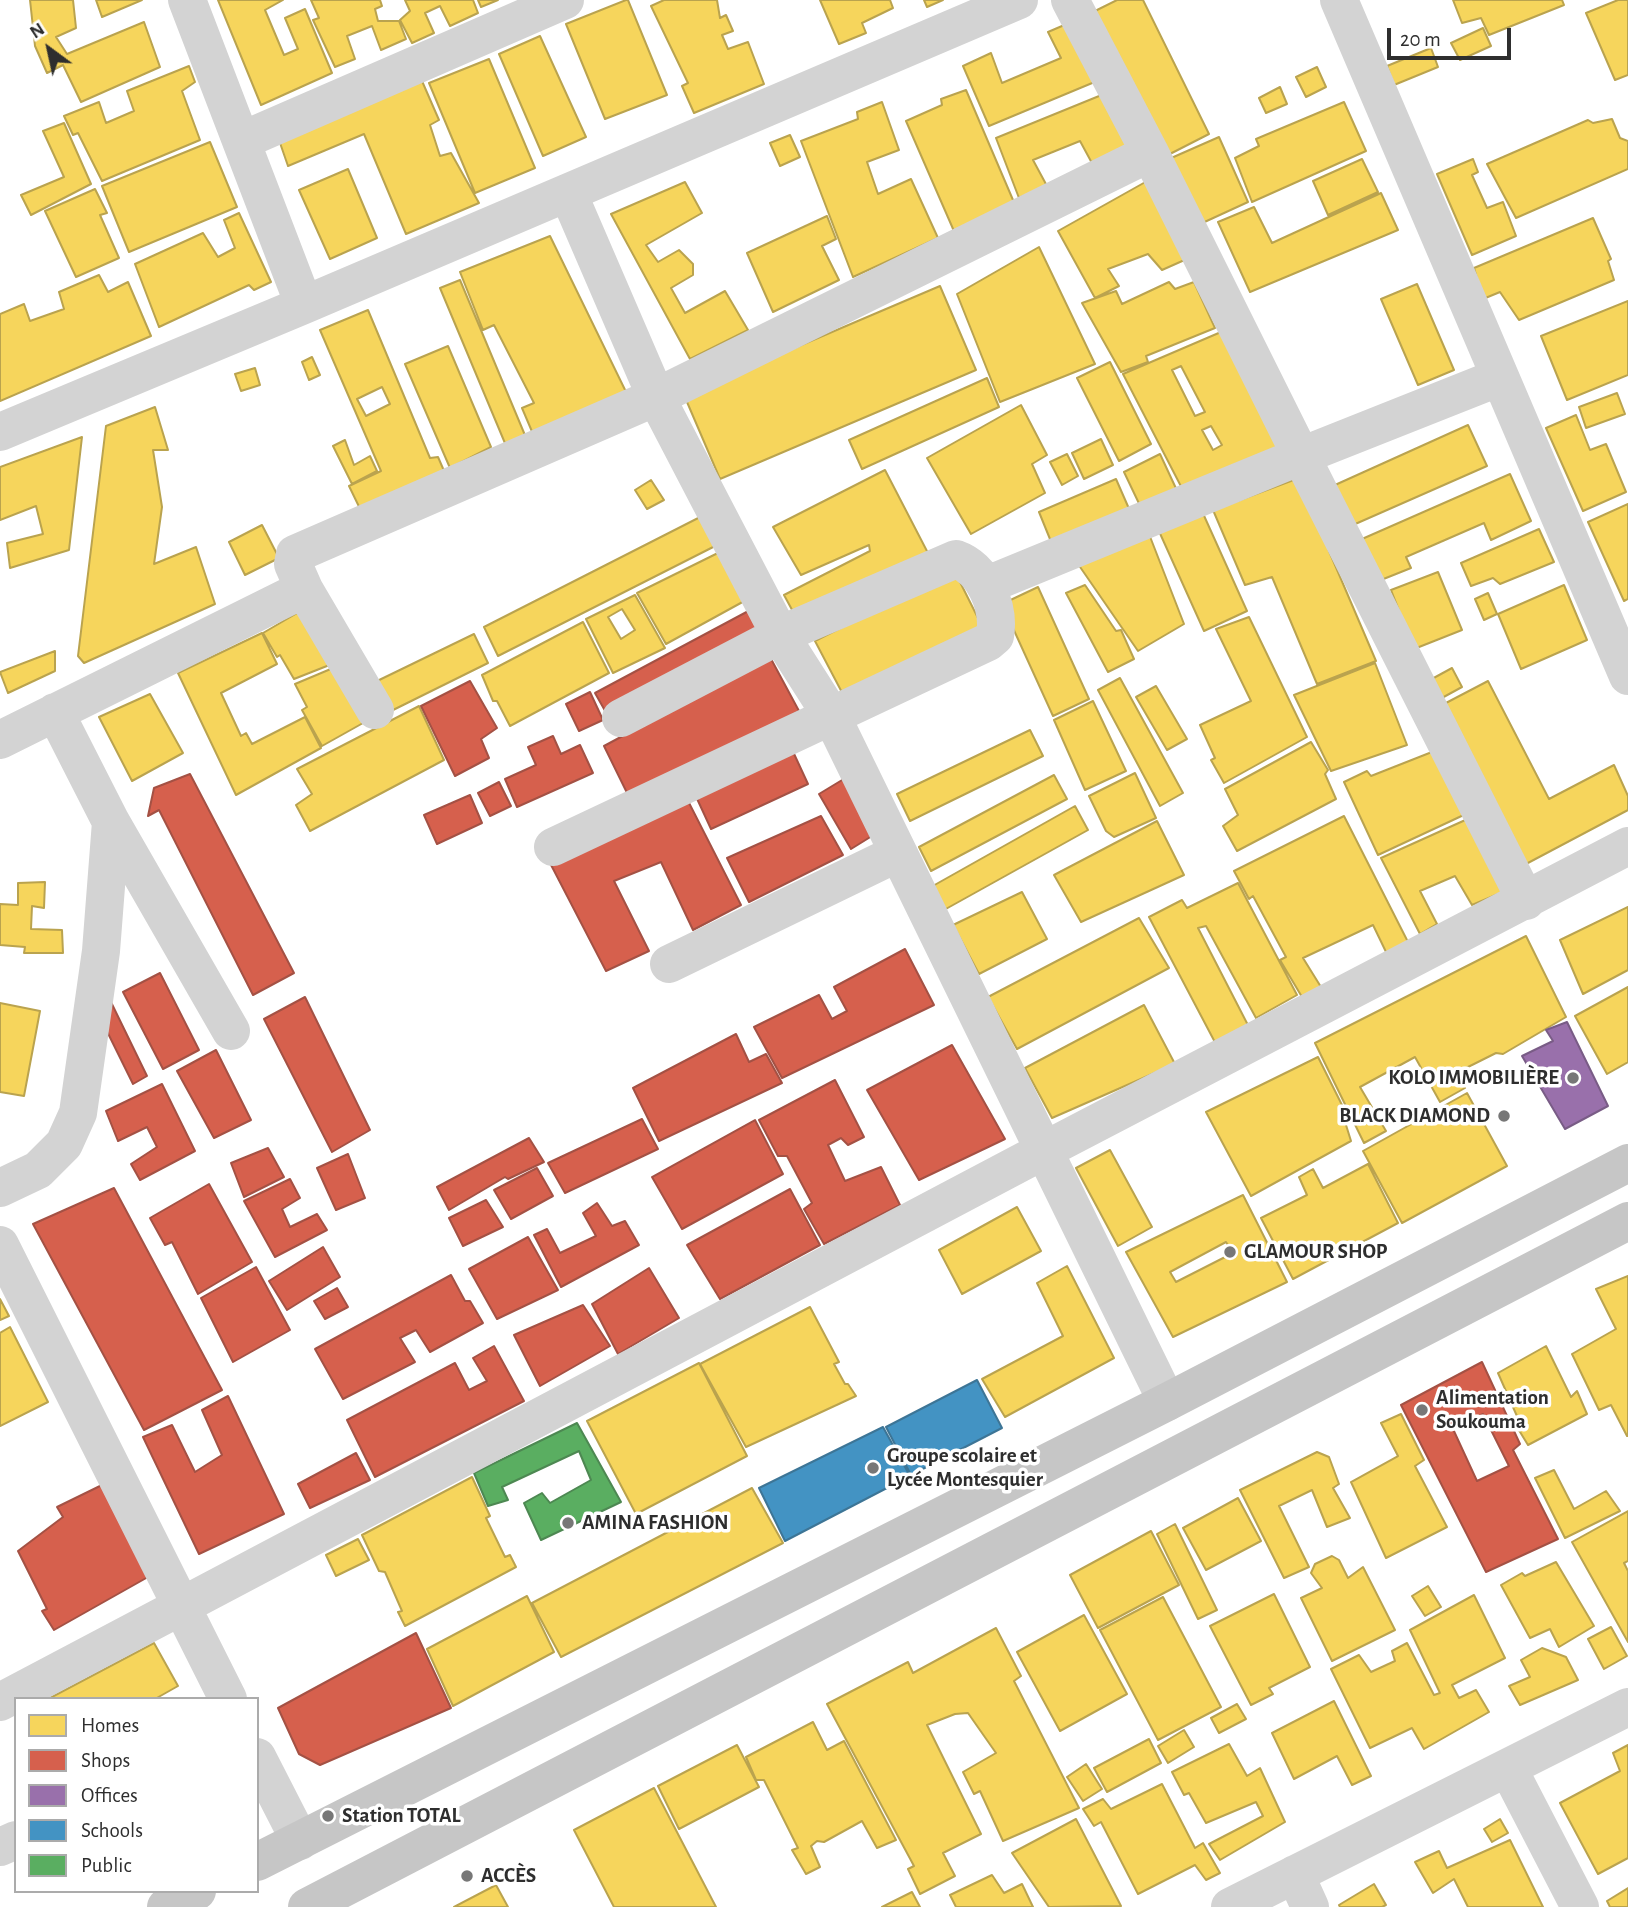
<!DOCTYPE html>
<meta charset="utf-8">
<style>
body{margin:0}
#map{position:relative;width:1628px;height:1907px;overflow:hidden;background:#fff;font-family:"Alegreya Sans",sans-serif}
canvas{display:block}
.legend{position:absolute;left:14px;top:1697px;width:245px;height:196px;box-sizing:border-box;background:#fff;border:2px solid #ababab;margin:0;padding:9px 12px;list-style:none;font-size:21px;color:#2e2e2e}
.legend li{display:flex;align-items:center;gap:14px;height:35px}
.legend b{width:35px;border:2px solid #ababab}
.north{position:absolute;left:14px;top:14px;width:70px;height:70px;-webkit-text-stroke:5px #fff;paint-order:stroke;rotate:327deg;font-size:19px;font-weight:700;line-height:28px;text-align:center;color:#2e2e2e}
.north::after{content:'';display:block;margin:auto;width:24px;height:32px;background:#2e2e2e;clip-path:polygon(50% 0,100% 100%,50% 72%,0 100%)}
.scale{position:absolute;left:1387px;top:28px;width:124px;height:32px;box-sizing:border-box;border:4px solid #2e2e2e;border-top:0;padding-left:9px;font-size:21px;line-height:24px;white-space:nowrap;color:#2e2e2e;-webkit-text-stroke:5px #fff;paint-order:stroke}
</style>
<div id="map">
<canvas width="1628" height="1907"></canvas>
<ul class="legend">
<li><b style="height:19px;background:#f6d55c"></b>Homes</li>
<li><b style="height:19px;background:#d6604d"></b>Shops</li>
<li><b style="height:19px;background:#9970ab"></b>Offices</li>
<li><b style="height:19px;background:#4393c3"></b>Schools</li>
<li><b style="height:19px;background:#5aae61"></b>Public</li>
</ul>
<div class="north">N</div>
<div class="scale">20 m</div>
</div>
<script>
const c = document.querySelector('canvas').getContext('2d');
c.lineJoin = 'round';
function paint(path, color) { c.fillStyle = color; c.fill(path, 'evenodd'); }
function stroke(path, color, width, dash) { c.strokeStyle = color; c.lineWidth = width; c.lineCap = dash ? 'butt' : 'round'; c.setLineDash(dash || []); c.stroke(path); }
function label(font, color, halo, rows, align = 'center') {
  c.font = font + ' "Alegreya Sans",sans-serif'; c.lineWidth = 7; c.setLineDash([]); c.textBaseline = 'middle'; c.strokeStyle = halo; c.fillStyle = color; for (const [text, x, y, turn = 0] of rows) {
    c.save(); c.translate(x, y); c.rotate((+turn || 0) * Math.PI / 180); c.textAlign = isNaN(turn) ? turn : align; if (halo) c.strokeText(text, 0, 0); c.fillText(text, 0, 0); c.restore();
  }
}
const homes = new Path2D(`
 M30,0H73L76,28L56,37L67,54L144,22L160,67L81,102L63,65L47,73L35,46Z
 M96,0H142L102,17Z
 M218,0H283L265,10L284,55L298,49L285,18L305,9L332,73L261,105Z
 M311,0H380L382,6L375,9L378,21H399L406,39L381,50L372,26L347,36L355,59L335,67L313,20L319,18Z
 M405,0H473L478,13L450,26L440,6L425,13L434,33L412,43L400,20L410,11Z
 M478,0H498L481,7Z
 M626,0H628L667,95L605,119L566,24Z
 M664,0H717L720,18L726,15L733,31L722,35L728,49L748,42L764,84L694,113L682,86L688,83L651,6Z
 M820,0H890L893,8L862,23L866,33L839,44Z
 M924,0H943L927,7Z
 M1117,0H1143L1209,134L1164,157L1093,12Z
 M1453,0H1562L1564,5L1489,35L1481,18L1462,23Z
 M1618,0H1628V75L1615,80L1586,13Z
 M1069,23L1097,81L989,126L963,66L991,53L1002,83L1061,58L1048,32Z
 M1483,28L1491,46L1460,60L1451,43Z
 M540,36L586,137L543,156L499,54Z
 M1431,48L1438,67L1394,85L1387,66Z
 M489,59L535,168L475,193L429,83Z
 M189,66L195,82L182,91L200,140L102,181L78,133L73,135L64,116L99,102L106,123L134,111L127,91Z
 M1317,67L1326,87L1306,97L1296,77Z
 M422,81L439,120L430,125L440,156L451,153L479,203L406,234L364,134L288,166L279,140Z
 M1280,87L1287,104L1266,113L1259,98Z
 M966,90L1016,207L957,238L906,121L942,105L941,99Z
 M1104,94L1129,150L1093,165L1080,141L1033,160L1047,186L1019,198L996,138Z
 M882,102L899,150L867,162L878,194L911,179L938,238L853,277L801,141L858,119L857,112Z
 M1344,102L1366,151L1252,202L1235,158L1259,146L1256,139Z
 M1612,119L1620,138L1628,141V169L1516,218L1487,164L1588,120L1593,123Z
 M64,123L91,184L31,215L21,195L64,177L43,131Z
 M790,135L800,157L780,166L770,143Z
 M1219,137L1248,202L1198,225L1169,159Z
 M210,142L237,207L129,252L102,186Z
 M1362,159L1378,192L1328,215L1313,181Z
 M1473,159L1478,172L1472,175L1487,208L1503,202L1516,236L1472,255L1437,174Z
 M348,169L377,238L330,259L299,190Z
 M1149,180L1189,258L1162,270L1148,254L1108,269L1119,286L1095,298L1058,231Z
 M685,182L702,213L646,245L658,262L679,250L693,264V275L671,288L685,313L725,291L748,330L690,359L611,214Z
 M95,189L107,213L100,215L119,258L76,277L45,211Z
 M1381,193L1398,230L1250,292L1218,222L1254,207L1272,243Z
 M239,213L271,282L254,290L249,285L159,327L135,264L203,233L218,257L235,248L224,220Z
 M827,216L836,239L822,246L839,280L773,312L747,253Z
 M1593,218L1611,259L1608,261L1614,280L1519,320L1500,292L1483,299L1474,268Z
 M550,236L629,398L536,441L522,408L534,403L494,325L483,330L460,272Z
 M1039,247L1095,364L1000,402L957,294Z
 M99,275L108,292L128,282L151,336L0,401V314L24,304L30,321L64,309L59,292Z
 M460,280L527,440L507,448L440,288Z
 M1169,282L1175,289L1194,282L1215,328L1146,356L1148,362L1121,372L1082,303L1116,291L1122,304Z
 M1417,284L1454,370L1418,385L1381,299Z
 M940,286L976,370L720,479L684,395Z
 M1628,301V375L1567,400L1541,336Z
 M368,310L430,458L438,457L448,480L365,519L349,486L381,471L320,330ZM382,387L390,404L366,416L357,399Z
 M1228,329L1291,452L1187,498L1123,374ZM1181,366L1205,412L1195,416L1172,370ZM1211,426L1222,445L1213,450L1202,430Z
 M448,346L491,447L450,468L405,364Z
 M312,357L320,375L309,380L302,362Z
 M1110,362L1151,444L1119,461L1077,378Z
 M255,368L260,385L241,391L235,374Z
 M987,378L999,407L862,469L849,440Z
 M1617,393L1625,414L1586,428L1579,407Z
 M1021,405L1047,455L1032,464L1045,493L971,534L927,458Z
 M155,407L168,450H153L162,507L154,564L196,547L215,604L84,663L78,656L106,426Z
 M1576,415L1590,450L1606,444L1626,492L1583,511L1546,428Z
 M1468,425L1487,466L1353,525L1335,485Z
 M82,437L69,550L10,568L7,543L43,534L36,506L0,520V467Z
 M1101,439L1113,465L1084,479L1072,453Z
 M345,440L354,465L370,456L377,471L352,484L333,446Z
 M1067,454L1078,476L1062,485L1050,462Z
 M1160,454L1180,497L1144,514L1124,472Z
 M885,470L929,555L797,619L784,595L870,551L869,545L801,575L773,527Z
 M1510,474L1531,521L1491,540L1484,523L1406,557L1411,568L1381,580L1362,539Z
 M1307,475L1329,551L1376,661L1317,684L1272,577L1245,585L1213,510Z
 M1116,479L1130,511L1052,544L1039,512Z
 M651,480L664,500L647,509L635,490Z
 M1628,504V599L1624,601L1588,522Z
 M1201,509L1247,611L1204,631L1158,529Z
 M710,512L725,541L498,656L484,627Z
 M262,525L279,558L245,575L229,542Z
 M1539,529L1554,562L1500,584L1493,578L1471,586L1461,563Z
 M1149,534L1184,624L1138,651L1078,564Z
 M726,549L748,599L666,644L637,593Z
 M954,570L986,634L847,702L815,641Z
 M1438,572L1462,630L1414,649L1391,590Z
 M1085,585L1116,631L1121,630L1134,659L1108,672L1066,593Z
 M1564,585L1587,640L1521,669L1498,614Z
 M1038,587L1089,699L1053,716L1002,604Z
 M1488,593L1497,614L1484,620L1475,599Z
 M635,595L665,648L613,673L586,619ZM622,609L635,630L621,639L608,617Z
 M304,609L332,664L294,679L280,655L277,657L263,633Z
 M1249,617L1307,737L1224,783L1211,760L1215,758L1200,725L1251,701L1216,629Z
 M583,622L609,673L510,726L497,701H493L482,675Z
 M262,633L277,664L221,693L241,736L246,733L252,744L305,717L321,748L236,795L178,673Z
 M474,634L488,663L387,713L373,683Z
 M55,651V671L8,693L0,672Z
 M345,663L372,718L322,746L302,710L307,707L295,684Z
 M1375,663L1407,745L1331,771L1294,695Z
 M1452,668L1462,687L1440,699L1430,680Z
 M1120,678L1183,793L1160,806L1098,690Z
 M1488,681L1549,799L1614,765L1628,796V810L1526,864L1444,704Z
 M1156,686L1187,739L1167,750L1136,697Z
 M150,694L183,753L132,781L99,717Z
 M1093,701L1126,771L1085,790L1054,720Z
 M419,706L444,760L310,831L296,805L312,794L297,769Z
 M1030,730L1043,756L910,821L897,794Z
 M1311,742L1328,770L1325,774L1336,799L1237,851L1223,826L1238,815L1225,789Z
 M1437,750L1468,813L1378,855L1344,782L1367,771L1371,776Z
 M1135,773L1156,818L1114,837L1106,831L1089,796Z
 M1054,775L1067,799L931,871L919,847Z
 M1075,806L1088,830L944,910L931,887Z
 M1344,816L1408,942L1387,954L1373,925L1303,958L1321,987L1302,997L1280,960L1286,957L1253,896L1249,899L1234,871Z
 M1472,817L1510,889L1472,905L1455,876L1420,891L1437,924L1420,934L1381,858Z
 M1157,821L1184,875L1081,922L1054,875Z
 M45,882L44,908L32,906L31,929L62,930L63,953H24L25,947L0,945V904L18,905V883Z
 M1238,883L1297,995L1256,1018L1206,926L1198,928L1251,1031L1218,1048L1149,917L1182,900L1187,908Z
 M1022,892L1047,939L979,974L953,925Z
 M1628,907V970L1583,994L1560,940Z
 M1139,918L1169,968L1017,1049L988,997Z
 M1526,936L1566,1017L1503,1054L1496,1053L1458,1072L1465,1088L1440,1102L1415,1057L1360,1087L1386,1131L1364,1143L1315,1043Z
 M1628,987V1062L1607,1074L1575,1016Z
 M0,1003L40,1011L24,1096L0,1092Z
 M1144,1005L1175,1064L1052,1118L1025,1068Z
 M1318,1057L1348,1117L1346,1125L1351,1141L1251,1196L1206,1112Z
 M1467,1093L1507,1166L1402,1223L1363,1151Z
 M1110,1150L1152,1227L1118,1246L1076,1168Z
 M1368,1164L1398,1223L1293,1279L1261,1218L1307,1195L1299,1177L1313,1169L1323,1188Z
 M1243,1195L1287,1282L1173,1337L1126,1252ZM1226,1242L1233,1253L1176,1282L1170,1272Z
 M1017,1207L1041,1251L962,1294L939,1250Z
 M1067,1266L1114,1358L1005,1417L982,1379L1063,1336L1037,1283Z
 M1628,1276V1436H1627L1611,1405L1599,1410L1572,1354L1616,1329L1596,1289Z
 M0,1299L9,1316L0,1320Z
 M810,1307L839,1362L834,1364L845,1384H848L856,1396L746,1447L700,1364Z
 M10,1327L48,1402L0,1426V1333Z
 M1546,1346L1571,1397L1577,1391L1587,1414L1528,1445L1517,1427L1520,1423L1498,1373Z
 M699,1363L747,1456L636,1514L587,1421Z
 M1401,1414L1424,1460L1415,1466L1447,1527L1386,1558L1351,1482L1398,1456L1381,1423Z
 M1317,1452L1329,1457L1339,1484L1333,1488L1350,1518L1327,1527L1312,1490L1279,1506L1309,1567L1284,1578L1240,1490Z
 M1554,1470L1574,1509L1606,1491L1620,1511L1565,1538L1535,1478Z
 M472,1477L490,1516L486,1518L505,1557L510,1555L516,1567L405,1626L398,1612L402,1611L385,1572L379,1571L362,1535Z
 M752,1488L783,1543L561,1657L532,1603Z
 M1238,1498L1261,1541L1206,1570L1183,1528Z
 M1628,1511V1561L1624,1563L1628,1571V1642L1572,1542Z
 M1175,1524L1217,1610L1198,1619L1157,1534Z
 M1151,1531L1179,1585L1098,1628L1070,1575Z
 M358,1539L369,1560L336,1576L326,1555Z
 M1332,1556L1339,1560L1348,1578L1363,1567L1395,1630L1332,1661L1301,1598L1322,1588L1311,1573L1315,1564Z
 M1556,1562L1594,1626L1559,1647L1550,1629L1530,1638L1501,1585L1522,1573L1525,1576Z
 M1428,1586L1441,1607L1425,1616L1412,1596Z
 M1274,1594L1310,1667L1269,1688L1273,1694L1251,1705L1210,1626Z
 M1474,1595L1505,1658L1452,1685L1459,1698L1476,1690L1489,1712L1424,1749L1412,1728L1370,1748L1331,1669L1359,1655L1371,1672L1395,1661L1392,1651L1407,1643L1434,1695L1440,1693L1410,1630Z
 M527,1596L554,1652L453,1706L427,1649Z
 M1163,1597L1221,1707L1158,1740L1100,1630Z
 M1084,1615L1127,1694L1060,1731L1017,1652Z
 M1611,1627L1627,1656L1604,1669L1588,1639Z
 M996,1628L1021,1676L1014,1681L1079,1808L1003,1841L980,1791L974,1794L963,1772L996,1753L968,1713L955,1714L927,1725L981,1834L943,1853L955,1876L920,1894L908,1869L914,1866L827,1704L908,1662L913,1673Z
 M154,1643L178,1686L155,1699H48Z
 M1542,1648L1566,1657L1578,1680L1520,1705L1509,1686L1530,1677L1521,1660Z
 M1334,1701L1371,1776L1352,1785L1337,1756L1294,1779L1272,1733Z
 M1237,1704L1246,1719L1219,1733L1211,1718Z
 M813,1722L827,1750L844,1741L896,1840L877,1848L862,1821L824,1842L817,1841L811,1846L820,1867L806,1874L792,1850L798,1848L764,1780H756L746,1757Z
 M1184,1730L1194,1747L1168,1763L1158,1746Z
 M1149,1739L1161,1763L1107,1792L1094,1768Z
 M1229,1744L1247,1776L1260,1768L1285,1822L1220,1860L1209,1844L1263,1816L1256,1802L1206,1823L1189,1793L1184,1795L1172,1772Z
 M737,1745L759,1787L679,1829L658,1786Z
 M1628,1745V1858L1598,1874L1560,1803L1620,1771L1613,1753Z
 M1086,1764L1102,1789L1083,1801L1067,1777Z
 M1162,1784L1195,1848L1203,1843L1220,1873L1206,1880L1195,1865L1138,1894L1101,1822L1094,1826L1083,1809L1103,1799L1111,1809Z
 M654,1788L716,1907H614L574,1830Z
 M1076,1819L1121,1906L1049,1907L1012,1853Z
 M1500,1819L1508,1833L1492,1842L1484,1829Z
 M1510,1840L1543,1907H1468L1454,1879L1433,1893L1415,1862L1439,1851L1447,1868Z
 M992,1875L1004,1893L1022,1884L1033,1907H956L950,1895Z
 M1374,1884L1386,1905L1382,1907H1340L1339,1905Z
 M496,1885L508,1907H454Z
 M1628,1888V1907H1610L1607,1901Z
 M912,1892L920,1907H882Z`);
const shops = new Path2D(`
 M754,608L765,632L608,716L595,693Z
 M770,657L799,711L632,803L604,746Z
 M470,681L497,728L481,739L489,758L455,776L421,706Z
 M590,692L603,720L579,731L566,704Z
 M553,736L561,754L580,745L593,773L517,807L505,779L536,765L528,747Z
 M789,743L808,784L711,829L693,790Z
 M190,774L294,973L253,995L159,810L148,816L154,788Z
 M852,774L880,831L851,849L819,794Z
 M499,782L511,806L490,816L478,793Z
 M470,795L482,823L437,844L424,815Z
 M685,795L741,905L693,930L661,862L614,881L649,951L606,971L549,861Z
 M821,816L843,855L749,902L727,858Z
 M905,949L934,1005L782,1078L754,1027L819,995L832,1019L847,1011L834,987Z
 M160,973L199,1050L163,1069L123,992Z
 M305,997L370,1130L332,1152L264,1019Z
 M109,998L147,1076L133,1084L94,1005Z
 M736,1034L749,1062L766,1054L782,1083L659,1141L633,1088Z
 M952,1045L1005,1139L919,1180L867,1090Z
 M216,1050L251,1120L214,1138L177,1071Z
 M835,1080L864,1137L848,1145L841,1138L828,1145L845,1181L881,1167L900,1205L824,1244L804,1209L812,1203L787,1156H778L759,1120Z
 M162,1084L195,1151L140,1180L131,1164L157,1147L147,1127L118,1141L106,1111Z
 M642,1119L658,1149L565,1193L548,1163Z
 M755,1120L783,1174L682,1229L652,1177Z
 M529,1138L544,1162L508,1179L505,1177L449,1210L437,1187Z
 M268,1148L284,1177L244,1197L231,1163Z
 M348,1154L365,1198L336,1210L317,1168Z
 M537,1168L553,1196L511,1219L494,1190Z
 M290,1179L300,1198L282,1209L290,1227L317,1214L327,1230L275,1257L244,1201Z
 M209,1184L252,1262L198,1294L172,1242L165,1245L150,1218Z
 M114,1188L222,1390L144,1430L33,1224Z
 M790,1189L820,1245L720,1299L687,1245Z
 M486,1200L503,1227L463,1246L449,1218Z
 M597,1203L612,1226L625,1221L639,1245L561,1287L534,1235L547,1229L560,1253L596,1236L583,1213Z
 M528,1237L558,1290L497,1319L469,1269Z
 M323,1247L340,1277L287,1310L269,1281Z
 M256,1267L290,1330L233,1362L201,1298Z
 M649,1268L679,1318L618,1354L592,1304Z
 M451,1275L465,1301H470L483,1323L430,1352L416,1330L400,1338L415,1362L343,1399L315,1349Z
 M337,1288L348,1307L325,1319L314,1301Z
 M583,1305L610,1346L540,1386L514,1335Z
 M494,1346L524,1401L375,1477L347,1420L455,1363L469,1390L487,1381L473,1358Z
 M1482,1362L1520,1444L1513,1450L1558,1539L1486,1572L1401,1405ZM1483,1414L1509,1466L1477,1481L1453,1429Z
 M228,1396L284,1514L199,1554L143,1437L172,1425L195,1472L222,1455L202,1410Z
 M356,1453L370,1480L310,1508L298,1484Z
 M102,1485L148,1577L54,1630L42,1611L47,1609L18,1551L63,1517L57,1507Z
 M416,1633L451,1708L320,1765L299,1754L278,1708Z`);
const offices = new Path2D(`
 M1567,1022L1608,1106L1565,1129L1522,1056L1553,1041L1546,1030Z`);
const schools = new Path2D(`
 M977,1380L1002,1428L911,1475L886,1427Z
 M883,1427L910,1476L785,1541L759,1488Z`);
const public = new Path2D(`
 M577,1423L621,1502L541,1540L524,1503L542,1493L550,1503L591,1480L579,1451L502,1487L508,1500L488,1506L474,1473Z`);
const minor = new Path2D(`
 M187,0L304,305
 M1070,0L1150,153L1301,456L1526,901
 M1339,0L1628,676
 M241,141L565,0
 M568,193L656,397L780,635L831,715L1167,1402
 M0,432L304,305L1019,0
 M987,585L1301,456L1500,377
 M375,710L304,589L293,564L295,554L656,397L1150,153
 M55,712L111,822L231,1031
 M0,740L304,589
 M553,847L988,642L995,636C1000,607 984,569 956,559L780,635L621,718
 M669,964L898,853
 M0,1188L38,1170L64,1144L78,1113L101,951L111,822
 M0,1245L228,1699
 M0,1702L1043,1151L1628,846
 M257,1757L300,1841
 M1508,1768L1580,1907
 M0,1847L16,1840
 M1295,1874L1310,1907
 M1230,1907L1628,1707`);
const major = new Path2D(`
 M257,1862L1167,1402L1628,1163
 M166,1907L197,1891
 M307,1907L1628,1221`);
const markers = [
 [1573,1078,7,"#777"],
 [1504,1116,7,"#777"],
 [1230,1252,7,"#777"],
 [1422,1410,7,"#777"],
 [873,1468,7,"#777"],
 [568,1523,7,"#777"],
 [328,1816,7,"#777"],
 [467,1876,7,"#777"]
];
const poiNames = [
 ["KOLO IMMOBILIÈRE",1559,1078,"right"],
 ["BLACK DIAMOND",1490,1116,"right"],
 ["GLAMOUR SHOP",1244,1252],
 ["Alimentation",1436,1398],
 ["Soukouma",1436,1422],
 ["Groupe scolaire et",887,1456],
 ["Lycée Montesquier",887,1480],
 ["AMINA FASHION",582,1523],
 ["Station TOTAL",342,1816],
 ["ACCÈS",481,1876]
];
paint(homes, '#f6d55c');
stroke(homes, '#baa34e', 2);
paint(shops, '#d6604d');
stroke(shops, '#a45144', 2);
paint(offices, '#9970ab');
stroke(offices, '#795c86', 2);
paint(schools, '#4393c3');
stroke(schools, '#3d7596', 2);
paint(public, '#5aae61');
stroke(public, '#4d8852', 2);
stroke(minor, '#d3d3d3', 38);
stroke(major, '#c6c6c6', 38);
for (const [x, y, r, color] of markers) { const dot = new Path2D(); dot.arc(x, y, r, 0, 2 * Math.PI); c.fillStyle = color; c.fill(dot); stroke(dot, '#fff', 2.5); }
label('bold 21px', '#2e2e2e', '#fff', poiNames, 'left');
</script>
